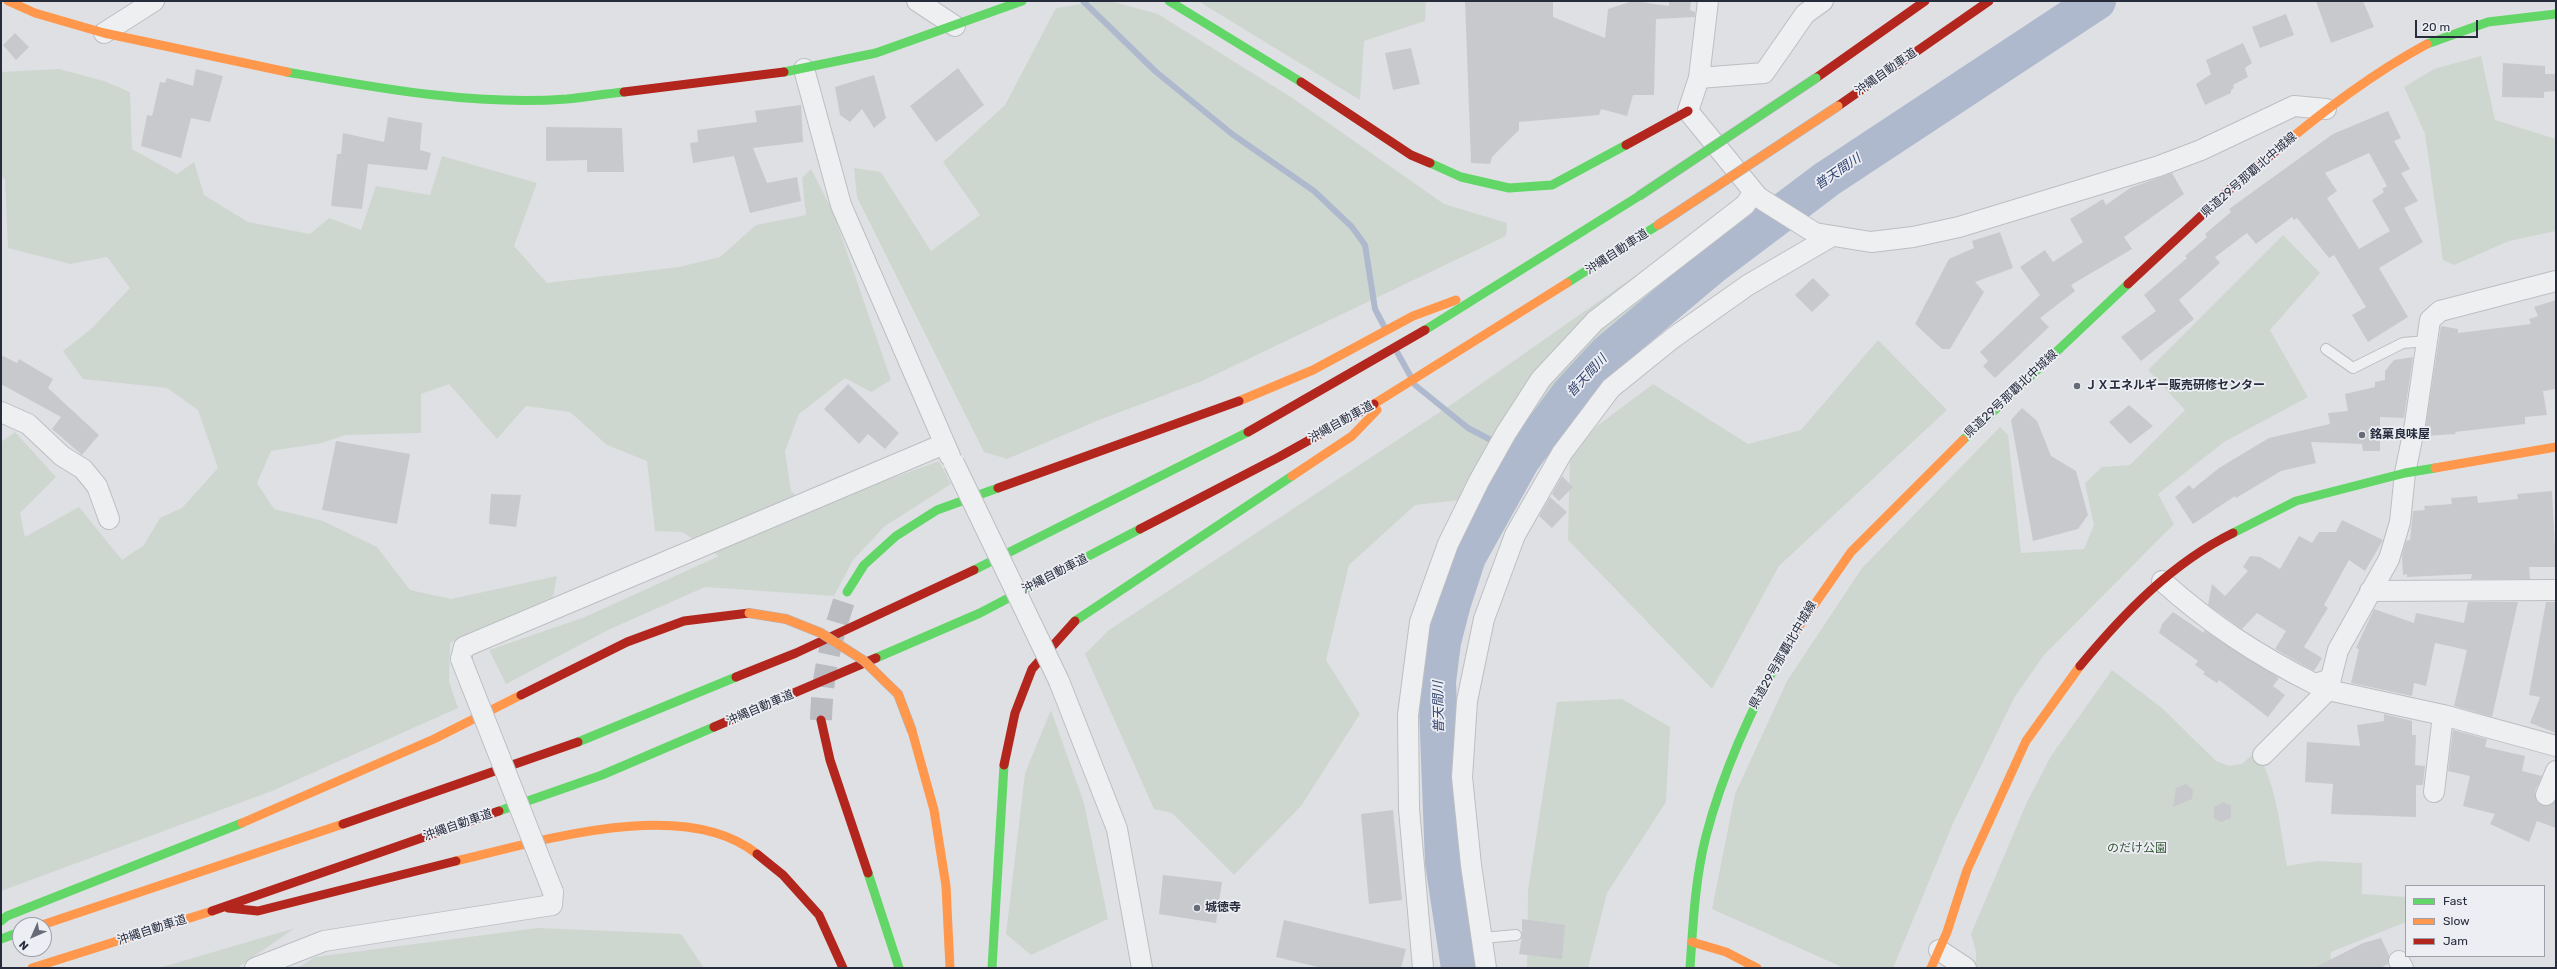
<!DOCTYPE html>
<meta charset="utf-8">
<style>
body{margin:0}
#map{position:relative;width:2557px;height:969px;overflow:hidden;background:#dfe0e4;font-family:Rubik,sans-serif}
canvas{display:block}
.frame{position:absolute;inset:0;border:2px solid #272c3c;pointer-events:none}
.legend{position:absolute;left:2405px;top:885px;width:140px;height:72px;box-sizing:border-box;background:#eceef4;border:1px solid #9da0aa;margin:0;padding:5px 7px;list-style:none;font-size:12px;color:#272c3c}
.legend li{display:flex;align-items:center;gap:8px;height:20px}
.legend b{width:20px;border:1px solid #9da0aa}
.north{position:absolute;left:12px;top:917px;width:40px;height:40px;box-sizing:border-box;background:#eceef4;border:1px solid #9da0aa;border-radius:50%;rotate:225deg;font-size:11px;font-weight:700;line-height:16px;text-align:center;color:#272c3c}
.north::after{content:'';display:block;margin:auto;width:14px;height:18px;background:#676b77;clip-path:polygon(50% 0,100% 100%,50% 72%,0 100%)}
.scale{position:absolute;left:2415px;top:20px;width:63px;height:18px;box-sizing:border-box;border:2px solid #272c3c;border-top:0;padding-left:5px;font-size:12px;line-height:14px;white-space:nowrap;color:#272c3c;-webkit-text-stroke:3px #eceef4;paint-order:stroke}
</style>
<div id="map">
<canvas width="2557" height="969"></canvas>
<div class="frame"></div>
<ul class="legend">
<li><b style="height:5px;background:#63d668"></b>Fast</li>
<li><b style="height:5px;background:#ff974d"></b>Slow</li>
<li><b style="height:5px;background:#b3261e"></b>Jam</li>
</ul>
<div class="north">N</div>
<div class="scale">20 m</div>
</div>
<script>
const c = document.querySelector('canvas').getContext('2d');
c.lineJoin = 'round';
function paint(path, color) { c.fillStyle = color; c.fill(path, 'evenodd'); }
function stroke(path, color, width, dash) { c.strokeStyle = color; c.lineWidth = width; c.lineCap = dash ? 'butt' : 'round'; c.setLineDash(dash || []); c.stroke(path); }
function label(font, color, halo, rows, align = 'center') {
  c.font = font + ' Rubik,"Noto Sans JP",sans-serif'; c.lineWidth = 3.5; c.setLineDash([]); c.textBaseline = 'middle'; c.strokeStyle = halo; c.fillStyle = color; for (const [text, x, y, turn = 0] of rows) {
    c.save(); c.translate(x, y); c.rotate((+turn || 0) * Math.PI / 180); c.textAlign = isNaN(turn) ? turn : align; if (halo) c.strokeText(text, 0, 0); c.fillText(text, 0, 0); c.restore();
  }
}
const green = new Path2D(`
 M1100,1H1110L1158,14L1294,99L1444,204L1507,223L1506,236L1202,381L1099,420L1007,459L984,452L857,197L854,168L881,172L931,251L980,215L943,162L1005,105L1056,8Z
 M1198,1H1426L1425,21L1364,41L1360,100Z
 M2481,56L2495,120L2556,139V231L2509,241L2454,265L2443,260L2425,134L2404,87L2434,69Z
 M59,69L104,81L130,92L132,149L177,174L194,162L204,195L248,222L310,234L329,218L361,230L376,186L430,195L442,156L537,183L514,246L547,283L679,267L720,257L756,225L806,215L802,178L811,169L833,212L891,380L871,392L845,378L799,414L785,451L791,491L810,508L939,461L951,484L885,526L853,560L834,596L705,587L608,630L506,684L489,650L585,617L719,556L682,532L655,531L647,461L607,445L570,412L526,406L497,439L449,384L421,394V433L345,435L322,443L271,451L257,483L274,509L323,521L377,547L410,590L451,599L557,576L553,597L450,643L449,682L458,708L272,791L1,891V442L15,432L56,477L20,513L25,537L79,507L122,560L144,545L160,518L182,508L218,468L198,410L167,388L83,379L63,351L91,329L130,288L107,257L70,264L8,248L5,179L1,177V72Z
 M2283,235L2320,273L2270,330L2308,397L2224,442L2158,494L2174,524L2044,655L2014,698L1954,821L1893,968H1844L1712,909L1735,794L1787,681L1862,568L2000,427L2008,435L2021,553L2084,549L2094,525L2085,483L2102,467L2130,465L2185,410L2148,370Z
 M1649,266L1659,290L1556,381L1479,498L1415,505L1349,565L1326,660L1360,714L1301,806L1234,875L1172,813L1154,809L1085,654L1109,630L1458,400Z
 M1878,340L1947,410L1779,566L1712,689L1568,540L1570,457L1597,426L1653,384L1748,444L1801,430Z
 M2112,670L2162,708L2216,761L2229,766L2242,764L2256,751C2277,784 2280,828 2287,866L2317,861L2362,863V894L2406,897V922L2331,952L2330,968H1976V952L1971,934L2027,802L2051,756Z
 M1622,699L1670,727L1666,802L1607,893L1588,968H1527L1528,890L1557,702Z
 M1051,710L1084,803L1108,919L1031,955L1006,934L1025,773Z
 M295,928L237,968H159Z
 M538,928L681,934L704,968H297L315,957Z`);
const stream = new Path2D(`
 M1083,1L1155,71L1232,134L1314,191L1352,227L1365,245L1375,309L1385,328
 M1397,352L1411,377
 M1415,385L1468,428L1489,439L1521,460`);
const river = new Path2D(`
 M1460,968L1444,863L1437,682L1442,642L1452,603L1467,557L1521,460L1570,394L1608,353L1714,264L1827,179L2097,1`);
const building = new Path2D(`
 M1465,1H1553V17L1605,38L1608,9L1633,1L1669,6V1H1691L1690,10L1695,12V17L1656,19L1654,95H1633L1627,116L1601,109L1599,115L1519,122V130L1492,157L1490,164L1471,163Z
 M2316,1H2363L2374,27L2331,43Z
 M2286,14L2294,35L2260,48L2252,27Z
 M15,33L29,47L16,60L3,45Z
 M2243,43L2252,63L2245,68L2248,77L2233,85L2234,88L2231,90V93L2205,105L2196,84L2211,74L2206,60Z
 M1411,48L1420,84L1393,90L1385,53Z
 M2503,63L2545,66V74H2556V91L2544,92V98L2502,97Z
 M958,68L984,105L936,142L910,106Z
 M196,69L223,76L210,122L191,118L181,158L141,146L147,115L152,116L160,82L165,83L167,78L193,86Z
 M874,75L886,118L874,128L862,109L850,122L840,115L835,87Z
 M801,105L803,142L753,148L767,183L797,177L801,201L750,213L734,156L693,163L690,143L698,142L697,130L757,122L755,111Z
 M2388,111L2401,138L2394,141L2410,169L2401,173L2418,201L2404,208L2423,242L2379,268L2408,317L2368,342L2352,315L2366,307L2334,255L2329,258L2297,218L2294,220L2292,217L2256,244L2247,233L2215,257L2220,263L2179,300L2194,319L2141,361L2121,337L2156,311L2144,295L2187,258L2185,256L2207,237L2205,234L2231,212L2229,209L2333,134ZM2369,153L2387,186L2382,189L2384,192L2372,200L2390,231L2359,249L2327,198L2337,191L2325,173Z
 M388,117L422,123L420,150L431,153L427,170L368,164L362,209L331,206L337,154H341L343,133L384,142Z
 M546,127L622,128L624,172H587V160L546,161Z
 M2172,173L2184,194L2124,237L2132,249L2071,285L2075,291L2040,318L2049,327L1995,378L1983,366L1988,361L1980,352L2040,295L2020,267L2045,250L2053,262L2083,242L2070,219L2103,199L2106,205L2130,188Z
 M2000,232L2013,268L1975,282L1984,292L1950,349H1942L1915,324L1949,259L1974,248L1972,241Z
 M1813,278L1830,295L1812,312L1795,295Z
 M2556,300V389L2543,391L2547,415L2525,417V424L2455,432L2456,434L2424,436L2441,326L2458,329V333L2531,324L2529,319L2538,316L2534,307Z
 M1,355L17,363L19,359L53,379L48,388L99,435L82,455L52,429L61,417L1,384Z
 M2413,357L2404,418L2380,417V451H2363L2362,444L2311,442L2316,463L2281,471L2236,498L2235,496L2193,524L2175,497L2189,485L2193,489L2219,468L2269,438L2330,424L2328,413L2348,411L2345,394L2375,387V382L2385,380V371L2394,360Z
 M848,384L899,433L885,449L868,434L859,444L824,409Z
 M2129,405L2153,426L2130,444L2109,422Z
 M2022,408L2037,421L2051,456L2076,471L2088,515L2078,529L2033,541L2011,420Z
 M336,441L410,454L397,524L322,510Z
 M1562,476L1573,487L1559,501L1552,494Z
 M2552,491L2556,567H2529L2530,579H2471L2472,574L2407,577V574L2403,575L2402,555L2406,541L2410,540L2413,511L2425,510L2424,506L2452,504L2451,498L2477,496L2478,503L2518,499L2517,494Z
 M491,494L521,495L516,527L489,524Z
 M1550,497L1567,512L1552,528L1539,516Z
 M2342,520L2383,540L2365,571L2349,560L2324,605L2328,608L2304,647L2322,658L2314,671L2275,649L2286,631L2257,613L2242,629L2208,605L2212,584L2225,596L2248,571L2243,567L2250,556L2260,557L2280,569L2299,536L2312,543L2319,532H2336Z
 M2468,602H2518L2492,717L2454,706L2467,650L2435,643L2426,686L2414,683L2412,696L2351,683L2359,649L2356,648L2374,609L2414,623L2416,613L2464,623Z
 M2546,602H2556V733L2530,723L2540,697L2529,695Z
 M2173,612L2204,633V630L2279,678L2273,686L2285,695L2268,717L2219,680L2217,683L2203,674L2205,672L2195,665L2198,661L2159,633L2162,624Z
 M2384,714L2412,721V735H2416L2415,765L2425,766L2423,785H2416V817L2331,814L2333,784L2305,782L2307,742L2360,746L2357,725L2384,721Z
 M2453,730L2487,739L2485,747L2525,756L2522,771L2542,776L2535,791L2537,802L2547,806L2556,800V828L2537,821L2529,842L2490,824L2495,814L2463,806L2470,776L2448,771Z
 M2186,784L2193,790L2192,799L2173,807L2176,788Z
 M2223,802L2231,806V818L2221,822L2214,818V807Z
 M1393,810L1402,900L1369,904L1361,814Z
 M1163,875L1222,882L1216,923L1159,914Z
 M1522,919L1565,925L1562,959L1519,954L1522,935Z
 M1284,920L1406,949L1401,968H1322L1276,957Z
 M2381,938L2389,955L2388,964L2380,968H2314L2363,943Z`);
const highwayTunnel = new Path2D(`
 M821,720C822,673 832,636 847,592`);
const lane = new Path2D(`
 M2326,349L2353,368L2403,343L2427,341
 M1482,938L1516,935`);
const street = new Path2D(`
 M917,1L955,26
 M1708,1L1699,78L1688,111L1758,197L1815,233L1871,242L1913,237L1959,227L2159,166L2201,150L2294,106L2326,109
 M104,33L154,1
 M804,69L841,205L950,456
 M1699,78L1764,73L1805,14L1823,1
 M1,412L28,424L62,456L83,469L97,486L109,519
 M2162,581C2210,624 2257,655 2315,684L2331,679
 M2370,591L2556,590
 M461,659L464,647L944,444
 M1059,681L1117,829L1142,968
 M2328,690L2443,715L2556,746
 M2263,755L2328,690L2338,650L2389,559L2400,522L2405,473L2415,424L2430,320L2440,311L2556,281
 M2434,792L2443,715
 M2546,795L2556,771
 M1939,950L1966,968
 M2399,961L2403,968
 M255,968L324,941L552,905L553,892
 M1423,968L1409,809L1408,715L1420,622L1448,544L1479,481L1506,433L1541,379L1595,321L1745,205L1754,192
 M1486,968L1471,865L1462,777L1467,701L1484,619L1515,535L1562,453L1611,388L1673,338L1748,285L1832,236`);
const fast = new Path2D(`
 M1169,1L1301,82
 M2427,44L2488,22L2556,14
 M287,72C378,88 474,106 567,99C586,97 605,94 624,92
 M784,72L876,53L1022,1
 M1430,163L1461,177L1509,188L1552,185L1626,145
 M1567,283L1658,225
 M1425,330L1639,196
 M1963,440L2128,284
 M2233,533L2296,501L2405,473L2435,468
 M974,570L1248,432
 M847,592L864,565L896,536L937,510L998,488
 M1075,621L1292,476
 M876,658L980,613L1140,529
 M578,742L736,677
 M499,811L602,775L714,727
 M868,873L899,968
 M1,921L7,916L242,823
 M1,939L20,932
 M992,968L1004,765
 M1690,968C1693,924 1695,879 1706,836C1724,767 1754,703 1789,641`);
const slow = new Path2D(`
 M8,1L35,13L104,33L287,72
 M2278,149C2325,110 2373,73 2427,44
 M1239,401L1313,370L1413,316L1456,300
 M1374,404L1567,283
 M2435,468L2556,447
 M1292,476L1352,436L1377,410
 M1789,641L1851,552L1963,440
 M912,731L934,810L946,886L950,968
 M242,823L434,739L521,695
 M456,861C538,842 684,795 757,854
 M42,925L343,824
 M1692,942L1726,952L1757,968
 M32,968L212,911
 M1931,968L1947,932L1967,870L2026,741L2080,666`);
const jam = new Path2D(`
 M1816,78L1925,1
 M1301,82L1411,155L1430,163
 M624,92L784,72
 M1838,106L1989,1
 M1626,145L1688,111
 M2128,284L2230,189L2278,149
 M1248,432L1425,330
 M998,488L1239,401
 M1140,529L1279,457L1374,404
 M2080,666C2123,614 2172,563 2233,533
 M736,677L796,653L974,570
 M521,695L627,642L684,621L749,613
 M821,720L830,760L868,873
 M714,727L876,658
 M1004,765L1015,713L1032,669L1075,621
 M343,824L578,742
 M757,854L783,875L819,915L843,968
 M228,908L258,911L456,861
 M212,911L499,811`);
const streetBridge = new Path2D(`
 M954,463L1059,681
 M461,659L553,892`);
const fastBridge = new Path2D(`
 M1639,196L1816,78`);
const slowBridge = new Path2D(`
 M1658,225L1838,106
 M749,613L786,619L821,633L863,660L898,694L912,731`);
const markers = [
 [2077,386,4,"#676b77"],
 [2362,435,4,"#676b77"],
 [1197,908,4,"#676b77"]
];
const streetNames = [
 ["沖縄自動車道",1886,72,-35],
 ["県道29号那覇北中城線",2249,175,-41],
 ["沖縄自動車道",1617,252,-33],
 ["県道29号那覇北中城線",2011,394,-43],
 ["沖縄自動車道",1341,422,-29],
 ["沖縄自動車道",1055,574,-27],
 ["県道29号那覇北中城線",1783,655,-60],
 ["沖縄自動車道",760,708,-23],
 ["沖縄自動車道",458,825,-19],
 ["沖縄自動車道",152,930,-18]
];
const poiNames = [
 ["ＪＸエネルギー販売研修センター",2085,386],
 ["銘菓良味屋",2370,435],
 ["城徳寺",1205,908]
];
const parkNames = [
 ["のだけ公園",2137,849]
];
const waterNames = [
 ["普天間川",1838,172,-34],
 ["普天間川",1587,376,-47],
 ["普天間川",1439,707,-91]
];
paint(green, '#ced7cf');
stroke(stream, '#aeb9ce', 6);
stroke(river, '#aeb9ce', 38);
paint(building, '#c8c9cc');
stroke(highwayTunnel, '#babcc2', 22, [22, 11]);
stroke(lane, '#bdbec2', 12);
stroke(street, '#bdbec2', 22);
stroke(lane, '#eeeff1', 10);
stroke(street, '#eeeff1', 20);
stroke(fast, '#63d668', 9);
stroke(slow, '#ff974d', 9);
stroke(jam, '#b3261e', 9);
stroke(streetBridge, '#bdbec2', 22, []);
stroke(fastBridge, '#b1b3b9', 10, []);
stroke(slowBridge, '#b1b3b9', 10, []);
stroke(streetBridge, '#eeeff1', 20);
stroke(fastBridge, '#63d668', 9);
stroke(slowBridge, '#ff974d', 9);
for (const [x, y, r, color] of markers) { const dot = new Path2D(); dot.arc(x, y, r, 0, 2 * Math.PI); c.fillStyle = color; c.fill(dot); stroke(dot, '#eceef4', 1.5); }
label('12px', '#272c3c', '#eceef4', streetNames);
label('bold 12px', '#272c3c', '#eceef4', poiNames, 'left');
label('12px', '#365735', '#eceef4', parkNames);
label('italic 13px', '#33456e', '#eceef4', waterNames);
</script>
